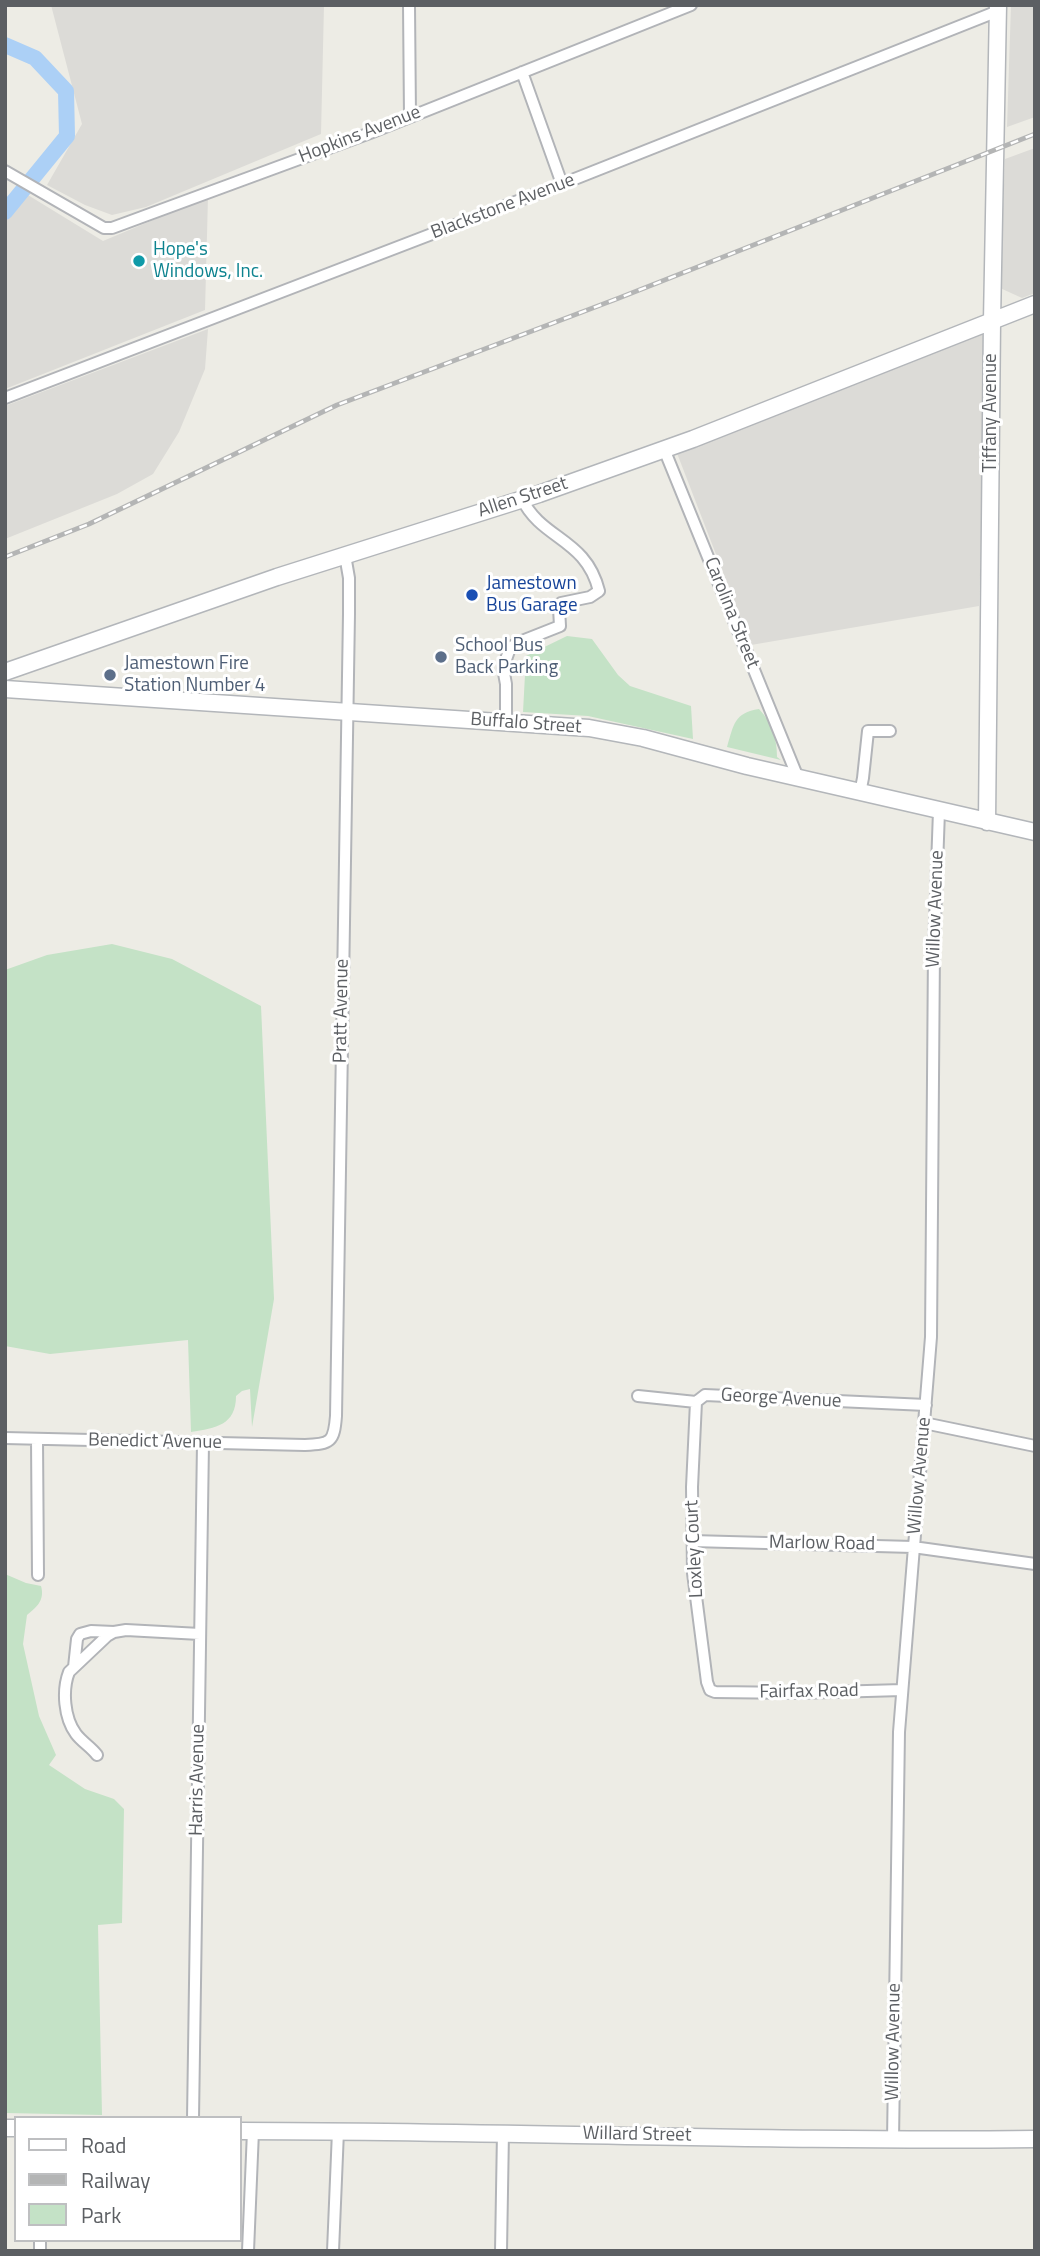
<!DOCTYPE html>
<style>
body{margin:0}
#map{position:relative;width:1040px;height:2256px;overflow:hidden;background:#edece5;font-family:"Titillium Web",sans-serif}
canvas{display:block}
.frame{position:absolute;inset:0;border:7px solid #5c5f63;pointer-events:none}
.legend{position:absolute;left:14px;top:2116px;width:228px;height:126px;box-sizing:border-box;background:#fff;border:2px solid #bebfc1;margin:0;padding:9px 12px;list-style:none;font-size:21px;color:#5c5f63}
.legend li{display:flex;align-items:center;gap:14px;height:35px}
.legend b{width:35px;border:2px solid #bebfc1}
</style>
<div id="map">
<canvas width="1040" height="2256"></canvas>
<div class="frame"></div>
<ul class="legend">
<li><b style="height:9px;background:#fff"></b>Road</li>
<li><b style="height:9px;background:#b4b5b5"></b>Railway</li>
<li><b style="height:19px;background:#c4e2c6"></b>Park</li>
</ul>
</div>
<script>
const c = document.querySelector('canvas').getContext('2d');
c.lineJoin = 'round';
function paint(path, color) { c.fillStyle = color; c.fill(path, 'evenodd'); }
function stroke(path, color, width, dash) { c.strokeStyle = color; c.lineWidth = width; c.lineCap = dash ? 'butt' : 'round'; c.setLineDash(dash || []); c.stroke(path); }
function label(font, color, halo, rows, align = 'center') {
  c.font = font + ' "Titillium Web",sans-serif'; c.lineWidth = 6; c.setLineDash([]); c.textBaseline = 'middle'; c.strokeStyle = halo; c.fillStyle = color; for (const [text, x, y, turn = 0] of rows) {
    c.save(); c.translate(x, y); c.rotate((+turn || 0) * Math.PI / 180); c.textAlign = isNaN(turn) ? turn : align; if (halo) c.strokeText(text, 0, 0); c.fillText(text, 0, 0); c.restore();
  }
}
const industrial = new Path2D(`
 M51,5H324L321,134L146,207L112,215L85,205L47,185L82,124Z
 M1011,5H1035V117L1007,127Z
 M1035,148V293L1022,298L1000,288L1005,159Z
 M23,192L103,241L208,197L205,310L5,389V219Z
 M988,328L979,606L751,645L675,448Z
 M208,329L205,369L179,432L153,474L117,494L5,539V406Z`);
const green = new Path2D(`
 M567,636L592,639L618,675L630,686L691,706L693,739L588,716L523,712L526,656Z
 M759,709C772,723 777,738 777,757L781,760L727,747C734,724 734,713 759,709Z
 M112,944L172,959L261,1006L274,1299L252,1427L250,1389L242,1391L236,1396C236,1425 216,1428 191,1432L188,1340L50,1354L5,1346V970L47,955Z
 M5,1574L26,1583L41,1586C45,1600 37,1607 27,1615L23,1644L39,1716L56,1755L49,1765L85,1789L114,1799L124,1809L122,1923L98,1925L102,2115L5,2113Z`);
const river = new Path2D(`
 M5,45L35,58L66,91L67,136L5,212`);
const street = new Path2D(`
 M409,5L410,117
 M522,72L562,184
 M5,171L104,228H112L370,133L691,5
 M5,398L562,184L998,11
 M664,449L798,778
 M506,723V684L503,668L510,648L517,643L560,626L559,608L561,603L590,597L599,591C586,538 542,540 522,499
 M860,793L863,778L868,731H890
 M638,1396L696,1402L705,1395L926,1405
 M696,1402L692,1487L693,1573L707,1682L710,1690L715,1692L797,1693L902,1690
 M924,1423L1035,1446
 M5,1438L305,1445C331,1444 334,1442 336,1416L349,614V578L345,555
 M37,1439L38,1575
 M692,1541L913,1547L1035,1564
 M74,1667L77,1639L80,1634L91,1631L114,1632
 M97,1755C91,1747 82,1742 76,1734C64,1718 62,1690 69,1672L107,1636L114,1632L126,1630L200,1634
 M193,2118L203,1443
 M893,2140L899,1732L931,1337L934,949L939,811
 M40,2251V2240
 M248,2251L253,2131
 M333,2251L338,2131
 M501,2251L503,2132`);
const secondary = new Path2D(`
 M5,672L277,577L539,494L693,439L1035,304
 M5,689L589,728L643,738L747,766L1035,832
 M987,822L992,321L998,5
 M5,2128H16
 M240,2131C505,2131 770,2142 1035,2139`);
const rail = new Path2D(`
 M5,557L89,524L337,405L619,298L1035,134`);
const markers = [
 [139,261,7,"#0f9aa8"],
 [472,595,7,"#1a4fb4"],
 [441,657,7,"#5c6f8a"],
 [110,675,7,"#5c6f8a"]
];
const streetNames = [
 ["Hopkins Avenue",360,135,-21],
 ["Blackstone Avenue",503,207,-21],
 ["Tiffany Avenue",991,413,-90],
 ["Allen Street",523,498,-18],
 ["Carolina Street",731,613,68],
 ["Buffalo Street",526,724,4],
 ["Willow Avenue",936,909,-88],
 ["Pratt Avenue",342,1011,-89],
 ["George Avenue",781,1399,3],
 ["Benedict Avenue",155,1442,1],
 ["Willow Avenue",920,1476,-85],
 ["Marlow Road",822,1544,1],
 ["Loxley Court",695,1549,-93],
 ["Fairfax Road",809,1692,-1],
 ["Harris Avenue",198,1780,-89],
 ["Willow Avenue",894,2042,-89],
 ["Willard Street",637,2135,1]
];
const cultureNames = [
 ["Hope's",153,250],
 ["Windows, Inc.",153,272]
];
const transitNames = [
 ["Jamestown",486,584],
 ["Bus Garage",486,606]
];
const serviceNames = [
 ["School Bus",455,646],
 ["Back Parking",455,668],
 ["Jamestown Fire",124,664],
 ["Station Number 4",124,686]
];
paint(industrial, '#dcdbd7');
paint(green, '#c4e2c6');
stroke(river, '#acd0f6', 16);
stroke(street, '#b2b4b8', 14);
stroke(secondary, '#b3b6ba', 19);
stroke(street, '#fff', 10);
stroke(secondary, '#fff', 16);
stroke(rail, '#b4b5b5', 5);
stroke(rail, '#fff', 2.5, [8]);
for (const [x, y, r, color] of markers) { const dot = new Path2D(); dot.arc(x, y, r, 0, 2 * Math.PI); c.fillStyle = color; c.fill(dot); stroke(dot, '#fff', 2.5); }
label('19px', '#5c5f63', '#fff', streetNames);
label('19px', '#0d838f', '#fff', cultureNames, 'left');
label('19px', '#164399', '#fff', transitNames, 'left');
label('19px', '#4e5e75', '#fff', serviceNames, 'left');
</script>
